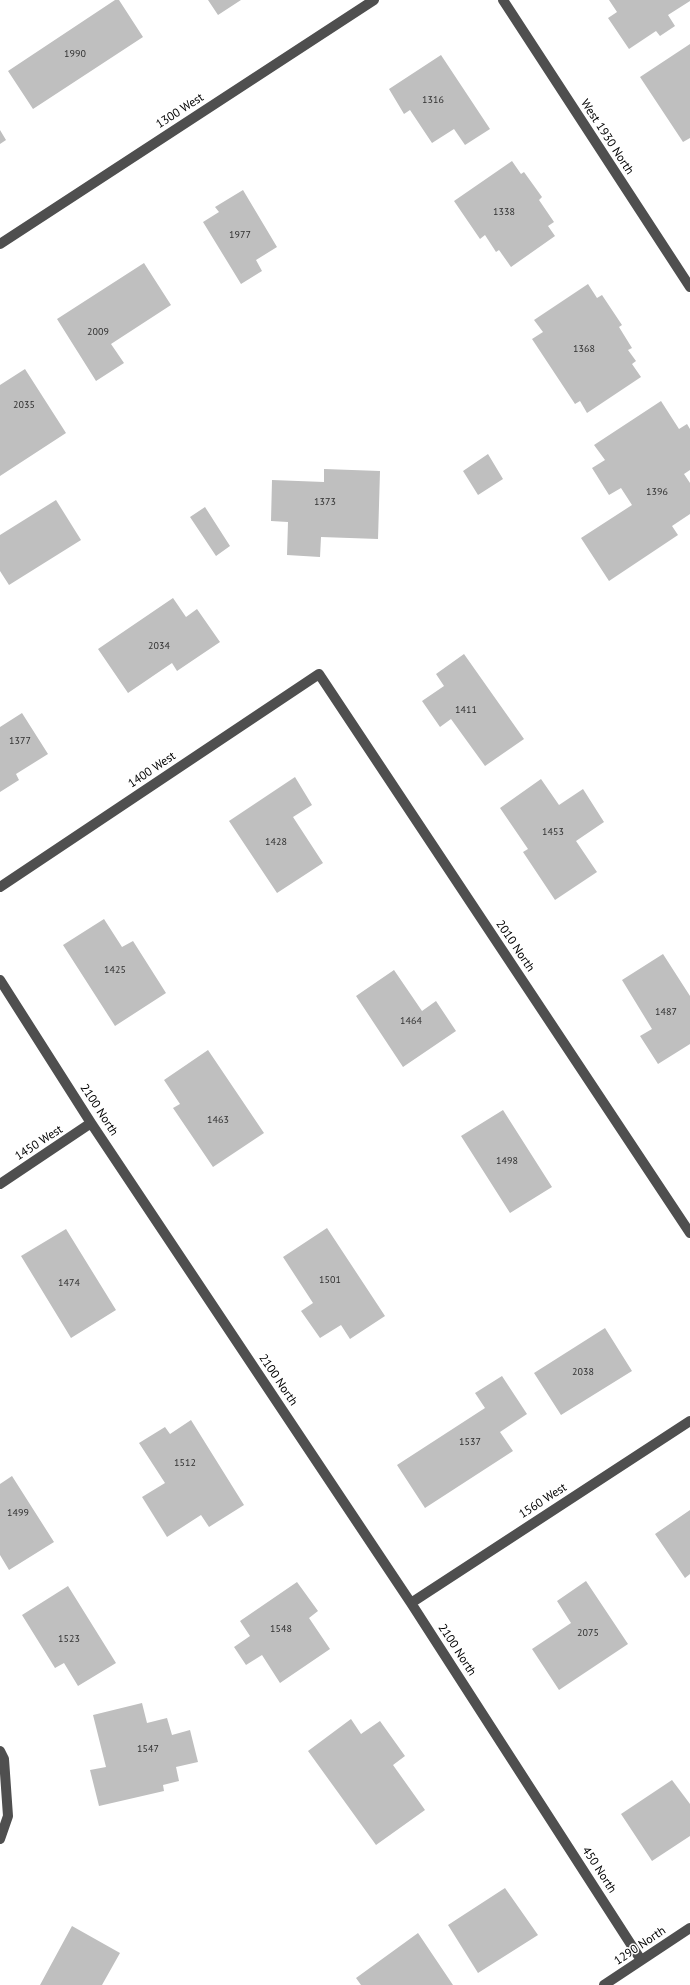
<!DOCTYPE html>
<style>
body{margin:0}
canvas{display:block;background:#fff}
</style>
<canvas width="690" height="1985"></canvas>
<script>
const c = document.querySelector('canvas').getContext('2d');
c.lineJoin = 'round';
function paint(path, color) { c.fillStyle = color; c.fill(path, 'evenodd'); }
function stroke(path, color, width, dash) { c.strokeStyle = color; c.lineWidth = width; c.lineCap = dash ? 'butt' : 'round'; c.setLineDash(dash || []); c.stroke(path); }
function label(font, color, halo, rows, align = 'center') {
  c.font = font + ' "PT Sans",sans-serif'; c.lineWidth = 3; c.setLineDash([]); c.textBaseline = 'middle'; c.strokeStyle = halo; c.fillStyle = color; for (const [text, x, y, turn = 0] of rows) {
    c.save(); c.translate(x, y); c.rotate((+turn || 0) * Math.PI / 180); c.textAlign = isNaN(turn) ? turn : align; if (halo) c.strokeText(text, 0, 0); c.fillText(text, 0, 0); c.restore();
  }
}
const building = new Path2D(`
 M115,0H119L143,37L33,109L8,71Z
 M208,0H241L218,15Z
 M609,0H690V1L668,15L675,26L660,36L656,31L629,49L608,18L617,12Z
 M690,44V138L683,142L640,77Z
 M441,55L490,129L465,145L454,129L432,143L410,110L404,114L389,89Z
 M0,130L6,140L0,144Z
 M512,161L521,174L524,172L542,197L539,200L554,222L548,226L555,236L511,267L499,250L496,252L485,235L480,239L454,201Z
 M243,190L277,247L256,260L262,271L241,284L203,222L219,212L215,207Z
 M144,263L171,305L111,344L124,363L96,381L57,319Z
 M588,284L597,298L602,295L622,325L619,327L632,348L628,350L636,361L632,364L641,377L587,413L580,401L575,404L532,339L543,332L534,320Z
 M25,369L66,433L0,476V385Z
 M661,401L679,429L687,424L690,429V470L684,474L690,483V514L672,526L678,535L609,581L581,538L632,505L621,488L609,495L592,468L605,460L594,445Z
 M488,454L503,479L478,495L463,471Z
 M324,469L380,471L378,539L321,537L320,557L287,555L288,522L271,521L272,480L324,482Z
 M56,500L81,540L9,585L0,571V535Z
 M205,507L230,546L216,556L190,517Z
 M173,598L186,617L197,609L220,642L177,671L172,663L128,693L98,649Z
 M464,654L524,739L485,766L451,719L440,727L422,701L444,686L436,674Z
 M22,713L48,754L16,774L19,780L0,792V727Z
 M295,777L312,805L293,817L323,863L277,893L229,821Z
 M541,779L559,805L583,789L604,822L576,841L597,872L555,900L523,852L528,849L500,808Z
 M104,919L122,947L133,941L166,993L115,1026L63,945Z
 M663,954L690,996V1044L658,1064L640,1036L652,1029L622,980Z
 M394,970L422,1011L436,1001L456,1031L403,1067L356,996Z
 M208,1050L264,1133L213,1167L173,1108L180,1104L164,1080Z
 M503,1110L552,1187L510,1213L461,1136Z
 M327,1228L385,1316L350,1339L341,1325L320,1338L301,1311L313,1303L283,1257Z
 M66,1229L116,1310L71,1338L21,1256Z
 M605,1328L632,1371L561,1415L534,1373Z
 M502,1376L527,1414L500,1432L513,1451L425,1508L397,1465L485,1408L475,1393Z
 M191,1420L244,1505L209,1527L201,1515L167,1537L142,1497L165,1483L139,1443L165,1427L170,1434Z
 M12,1476L54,1542L9,1570L0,1555V1484Z
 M690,1510V1574L685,1578L655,1534Z
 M586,1581L628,1644L559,1690L532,1649L571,1623L557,1601Z
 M297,1582L318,1611L309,1618L330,1649L280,1683L262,1655L246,1665L234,1647L250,1636L240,1621Z
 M68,1586L116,1663L78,1686L64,1663L55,1668L22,1615Z
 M142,1703L147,1723L167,1718L172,1735L190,1730L198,1762L176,1767L179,1781L163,1785L164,1791L99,1806L90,1770L106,1767L93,1715Z
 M351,1719L361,1734L380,1721L405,1756L393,1765L425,1810L376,1845L308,1751Z
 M672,1780L690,1804V1836L652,1861L621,1814Z
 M505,1888L538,1935L478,1973L448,1925Z
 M72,1926L120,1953L102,1985H40Z
 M418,1933L453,1985H361L356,1978Z`);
const minor = new Path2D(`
 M503,0L690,287
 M0,244L374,0
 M0,887L319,674L690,1233
 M0,980L91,1123L411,1603L641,1960
 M0,1184L91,1123
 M411,1603L690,1421
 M0,1751L4,1759L8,1816L0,1839
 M604,1985L690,1928`);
const numberNames = [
 ["1990",75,54],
 ["1316",433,100],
 ["1338",504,212],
 ["1977",240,235],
 ["2009",98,332],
 ["1368",584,349],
 ["2035",24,405],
 ["1396",657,492],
 ["1373",325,502],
 ["2034",159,646],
 ["1411",466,710],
 ["1377",20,741],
 ["1453",553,832],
 ["1428",276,842],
 ["1425",115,970],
 ["1487",666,1012],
 ["1464",411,1021],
 ["1463",218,1120],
 ["1498",507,1161],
 ["1501",330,1280],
 ["1474",69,1283],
 ["2038",583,1372],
 ["1537",470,1442],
 ["1512",185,1463],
 ["1499",18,1513],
 ["1548",281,1629],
 ["2075",588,1633],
 ["1523",69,1639],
 ["1547",148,1749]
];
const streetNames = [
 ["1300 West",180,111,-33],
 ["West 1930 North",607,137,57],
 ["1400 West",152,770,-34],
 ["2010 North",515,946,56],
 ["2100 North",99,1110,57],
 ["1450 West",39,1143,-33],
 ["2100 North",278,1380,56],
 ["1560 West",543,1501,-33],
 ["2100 North",457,1650,57],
 ["450 North",599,1870,57],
 ["1290 North",640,1946,-34]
];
paint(building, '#bfbfbf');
stroke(minor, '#4f4f4f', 10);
label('10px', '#303030', null, numberNames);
label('12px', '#000', '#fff', streetNames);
</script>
